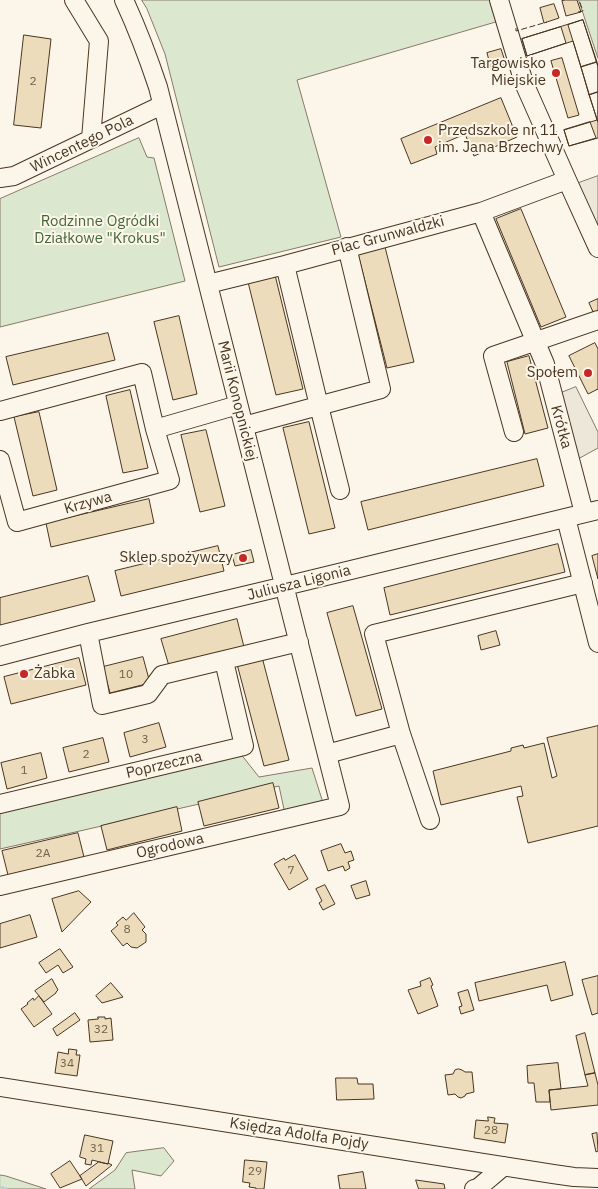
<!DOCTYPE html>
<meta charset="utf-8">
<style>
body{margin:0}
canvas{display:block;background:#fbf6e9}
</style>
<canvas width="598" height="1189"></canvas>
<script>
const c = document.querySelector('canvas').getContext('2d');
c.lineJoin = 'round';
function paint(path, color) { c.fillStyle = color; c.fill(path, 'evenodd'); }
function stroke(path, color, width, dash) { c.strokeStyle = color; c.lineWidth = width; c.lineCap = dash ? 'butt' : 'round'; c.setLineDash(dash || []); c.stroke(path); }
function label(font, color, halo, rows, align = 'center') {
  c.font = font + ' "IBM Plex Sans",sans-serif'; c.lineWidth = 4; c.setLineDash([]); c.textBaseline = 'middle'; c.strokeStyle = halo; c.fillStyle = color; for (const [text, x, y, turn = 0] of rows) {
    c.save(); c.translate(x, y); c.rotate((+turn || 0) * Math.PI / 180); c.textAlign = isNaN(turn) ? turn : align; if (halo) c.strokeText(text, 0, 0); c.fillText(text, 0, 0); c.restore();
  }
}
const green = new Path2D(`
 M142,0H492L499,21L297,80L341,237L219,267L165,54L147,9Z
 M579,0H598V58Z
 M139,138L147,157L154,158L185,281L0,327V199Z
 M240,753L259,777L312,768L324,806L285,814L279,786L0,849V810Z
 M164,1148L174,1161L161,1176L132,1170L135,1189H89L115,1170L126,1153Z
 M0,1175L6,1176L46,1189H0Z`);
const parking = new Path2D(`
 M598,176V232L576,184Z
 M576,387L598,432V448L578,459L561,393Z`);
const stream = new Path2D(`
 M0,1188L5,1189`);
const building = new Path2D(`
 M566,0H577L581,12L566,16L562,1Z
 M554,4L559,18L544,23L540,8Z
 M583,20L598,67V138L569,146L564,130L597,120L573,41L527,56L522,39Z
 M583,20L597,62L581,67L568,25Z
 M561,27L566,43L527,56L522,39Z
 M24,35L51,39L41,128L14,125Z
 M501,49L506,64L491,68L487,53Z
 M562,58L579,115L568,118L551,61Z
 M597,62L598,67V92L589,95L581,67Z
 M598,92V122L589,95Z
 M501,98L517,137L474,156L465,134L435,147L437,154L411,164L401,139Z
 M590,122L596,138L569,146L564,130Z
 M521,209L566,317L541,327L496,219Z
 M385,247L414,362L387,368L358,254Z
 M275,275L303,389L276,395L248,282Z
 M598,299V312L594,314L589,303Z
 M179,316L197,394L173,400L154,322Z
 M108,333L115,360L13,385L6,357Z
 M595,343L598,349V389L588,394L569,356Z
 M529,356L548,428L525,434L507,362Z
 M130,390L148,468L123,473L106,396Z
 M39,412L57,490L33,496L14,417Z
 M309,422L335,528L309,534L283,428Z
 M206,430L225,506L200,512L181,435Z
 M537,459L544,486L368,530L361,502Z
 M149,499L154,523L51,547L46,523Z
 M558,544L565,572L390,615L384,588Z
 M218,546L224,571L121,596L115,571Z
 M251,550L254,562L235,566L232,555Z
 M598,554V579L592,556Z
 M88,576L95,601L0,625V598Z
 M353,606L382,709L356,716L327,613Z
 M237,619L244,647L169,666L161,639Z
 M496,631L500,645L481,650L478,636Z
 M143,657L150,683L110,693L103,667Z
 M262,657L289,760L264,766L237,664Z
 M79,658L86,685L11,704L4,677Z
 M159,723L166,747L130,757L124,733Z
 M598,726V826L528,843L517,797L523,796L521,786L441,805L433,771L511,751V748L523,745L524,748L544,743L552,778L557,776L547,738Z
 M103,738L109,762L69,772L63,748Z
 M41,753L47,778L7,789L1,763Z
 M273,783L279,808L204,826L198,802Z
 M177,807L182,831L107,850L101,826Z
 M78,833L84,857L8,875L2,851Z
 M341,844L345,853L351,851L354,860L348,862L350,868L345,871L343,866L328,871L321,851Z
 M295,855L308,879L289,890L274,864L284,858L285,860Z
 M366,881L370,895L356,899L351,886Z
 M325,885L335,904L323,910L319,903L322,901L316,889Z
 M79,891L91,902L62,932L52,899Z
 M134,913L145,927L142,930L146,934V942L137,948L131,947L127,943L123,946L111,931L118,925L116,923L123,917L126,920Z
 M30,915L37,937L0,948V924Z
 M60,949L73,967L63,973L58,965L46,973L39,963Z
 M565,962L573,995L551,1001L547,985L479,1001L475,983Z
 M598,976V1013L592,1015L582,980Z
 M430,978L433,985L431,986L438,1006L418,1014L408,990L421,986L420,982Z
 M52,979L58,990L56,992V993L44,1002L35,991Z
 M111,983L123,997L102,1003L96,996Z
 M468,990L474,1010L461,1014L459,1007L462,1006L458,993Z
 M39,996L52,1014L34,1027L21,1009L28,1004L27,1003L33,998L34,1000Z
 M75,1013L80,1020L57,1036L53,1029Z
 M98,1017H105V1019L111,1018L113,1040L90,1042L88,1020L98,1019Z
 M585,1033L595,1073L585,1075L576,1036Z
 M69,1049L77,1050L76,1055H80L77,1076L55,1073L58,1052L68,1054Z
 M558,1063L561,1089L549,1090L550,1102H536L534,1083H528L527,1066Z
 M459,1069L462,1070L465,1072H472L474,1092L466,1094L465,1096L461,1098L458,1097L455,1094L448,1095L445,1075L453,1074L455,1070Z
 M595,1073L598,1085V1105L551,1110L549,1090L588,1086L585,1075Z
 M336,1078H357L358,1084H373L374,1099L337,1100Z
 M488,1117L495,1118L494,1123L508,1124L505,1143L474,1138L476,1120L488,1121Z
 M597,1133L598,1151L596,1152L592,1134Z
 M85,1135L113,1141L108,1164L92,1160L91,1165L85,1164L86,1159L80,1157Z
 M245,1160L267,1162L264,1189H256V1188L249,1187L250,1183L243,1182Z
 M70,1161L82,1179L60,1188L51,1174Z
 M99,1162L108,1164V1163L112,1165L86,1186L80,1176Z
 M363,1172L366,1189H340L338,1176Z
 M416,1180L444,1184L445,1189H419Z`);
const minor = new Path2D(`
 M74,0L99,41L91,139
 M499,0L524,83L567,180L598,248
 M0,178L14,176L162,105
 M481,212L545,364L584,513
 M285,265L319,406L340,490
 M208,284L285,265L481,212L567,180
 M0,411L142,373L155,429L238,405
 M244,426L381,389L347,247
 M514,432L493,356L598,320
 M0,460L17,522L170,480L155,429
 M566,518L598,643
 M88,633L102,705L148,694L162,675L299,642
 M0,656L88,633L285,586L598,510
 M327,754L401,734
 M0,804L244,746L224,661
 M430,820L401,734L374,634L583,583
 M0,886L340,806L158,87C148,57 137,28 124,0
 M0,1087L553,1174L574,1177L598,1178
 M474,1189L478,1188L504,1166`);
const fence = new Path2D(`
 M578,12L583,11L579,0
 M516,28V31L547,22`);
const markers = [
 [556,73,5,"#c62828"],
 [428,140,5,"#c62828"],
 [588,373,5,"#c62828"],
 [243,558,5,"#c62828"],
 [24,674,5,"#c62828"]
];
const numberNames = [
 ["2",33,82],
 ["10",126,675],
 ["3",145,740],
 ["2",86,755],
 ["1",24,771],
 ["2A",43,854],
 ["7",291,871],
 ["8",127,930],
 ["32",101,1030],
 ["34",67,1064],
 ["28",491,1131],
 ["31",97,1149],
 ["29",255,1172]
];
const poiNames = [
 ["Targowisko",546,64],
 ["Miejskie",546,81],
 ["Przedszkole nr 11",438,131,"left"],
 ["im. Jana Brzechwy",438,148,"left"],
 ["Społem",578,373],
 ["Sklep spożywczy",233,558],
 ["Żabka",34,674,"left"]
];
const streetNames = [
 ["Wincentego Pola",82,144,-26],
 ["Plac Grunwaldzki",388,236,-15],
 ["Marii Konopnickiej",237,401,76],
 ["Krótka",561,427,75],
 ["Krzywa",88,503,-16],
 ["Juliusza Ligonia",299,583,-14],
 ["Poprzeczna",164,765,-13],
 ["Ogrodowa",170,846,-13],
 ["Księdza Adolfa Pojdy",299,1134,9]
];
const parkNames = [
 ["Rodzinne Ogródki",100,222],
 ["Działkowe \"Krokus\"",100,239]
];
paint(green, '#dce7d0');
stroke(green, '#887966', 1);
paint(parking, '#ede7d9');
stroke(parking, '#887966', 1);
stroke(stream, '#c9cecd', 4.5);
paint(building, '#ecdcbc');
stroke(building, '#4a3520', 1);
stroke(minor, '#4a3520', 20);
stroke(minor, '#fbf6e9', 18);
stroke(fence, '#4a3520', 1, [6, 2.5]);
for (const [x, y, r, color] of markers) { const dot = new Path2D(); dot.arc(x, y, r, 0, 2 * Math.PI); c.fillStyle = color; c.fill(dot); stroke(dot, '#fbf6e9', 2); }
label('12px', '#725f47', null, numberNames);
label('15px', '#4a3520', '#fbf6e9', poiNames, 'right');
label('15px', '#4a3520', '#fbf6e9', streetNames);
label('15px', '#436837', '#fbf6e9', parkNames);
</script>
